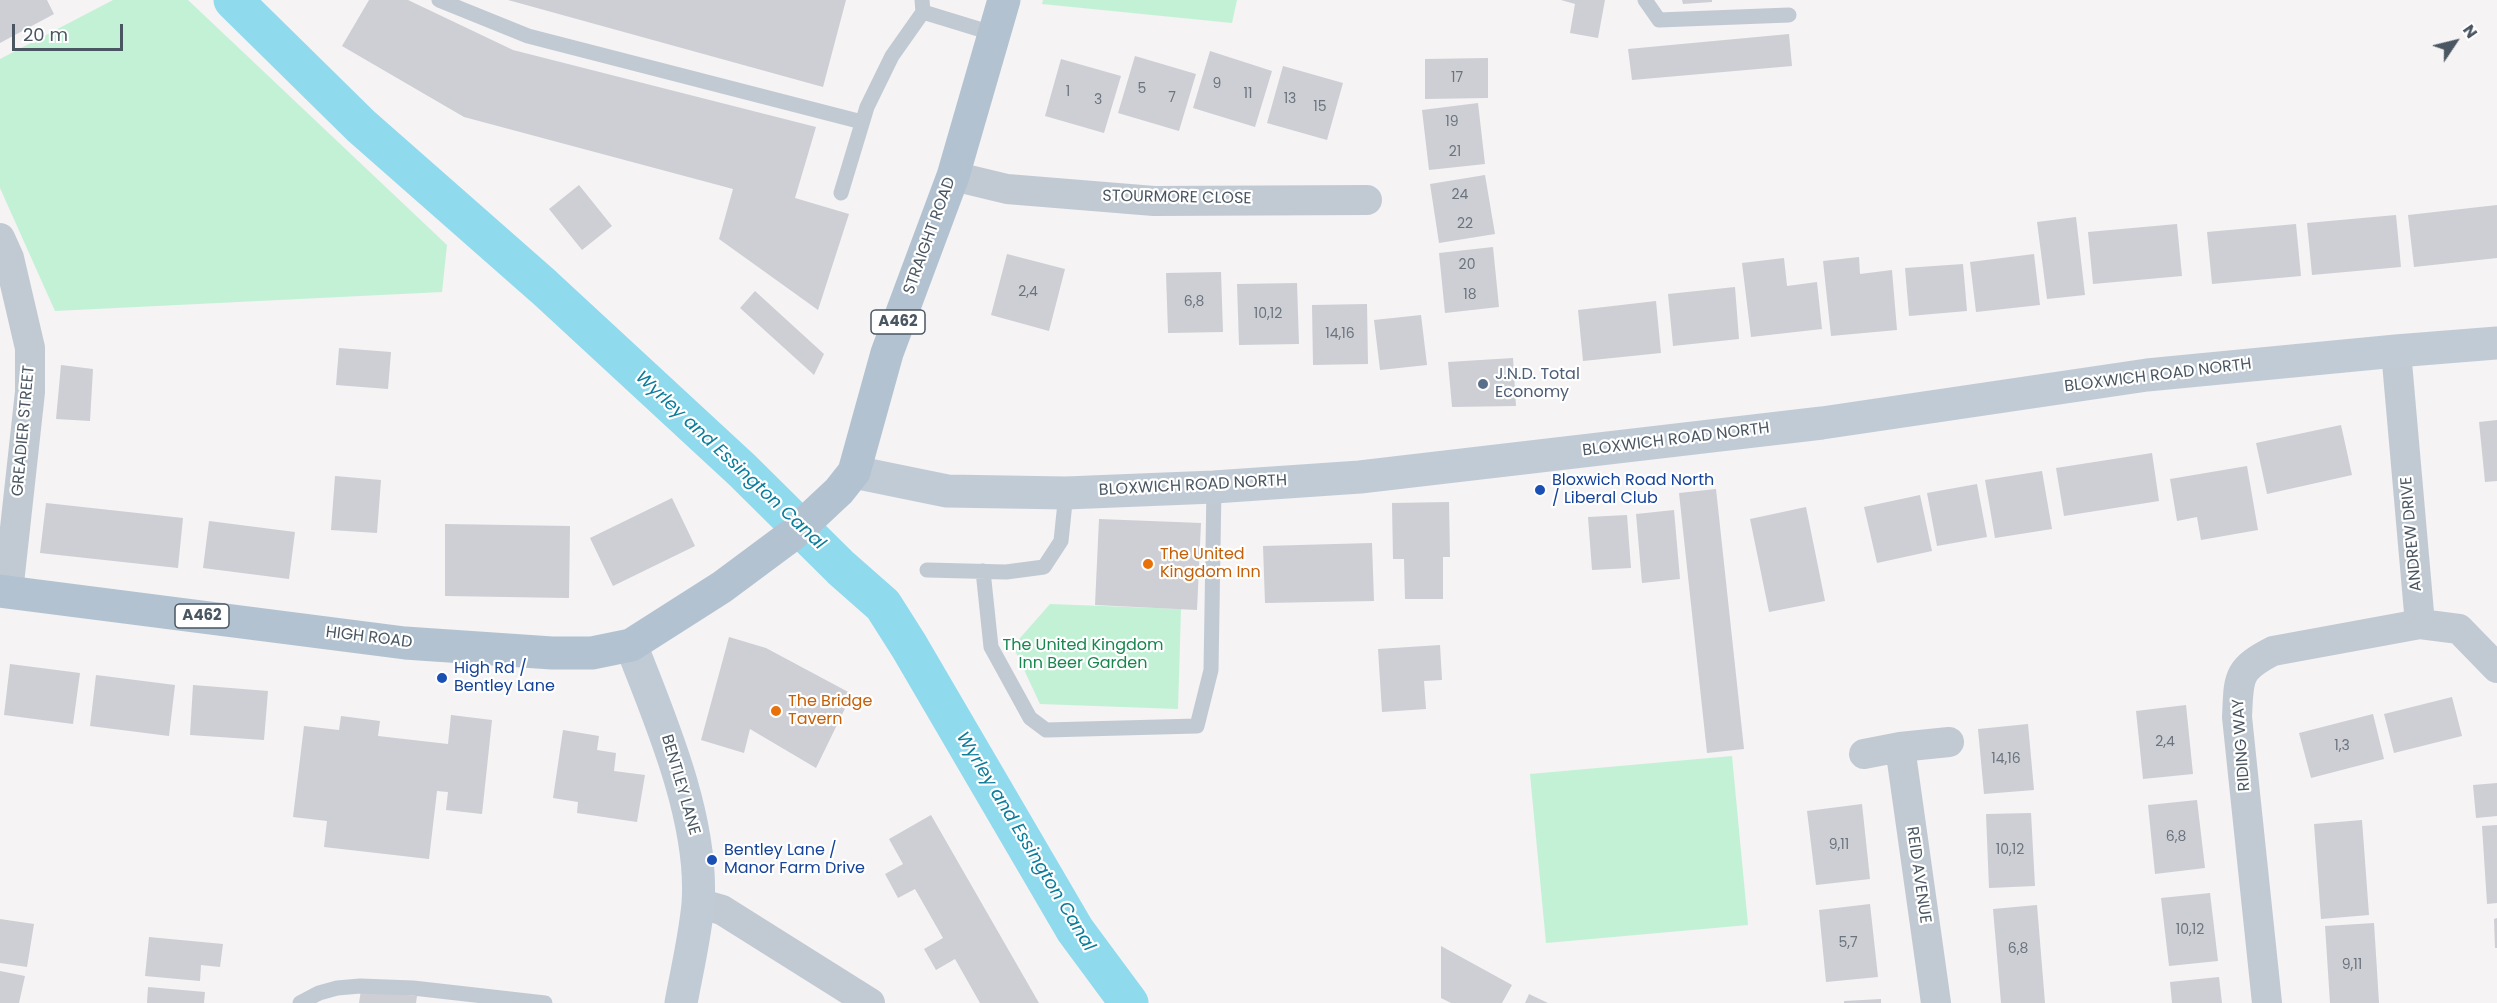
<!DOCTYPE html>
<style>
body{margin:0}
#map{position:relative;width:2497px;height:1003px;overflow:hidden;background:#f5f3f3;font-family:Poppins,sans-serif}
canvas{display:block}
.north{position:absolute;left:2425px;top:12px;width:60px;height:60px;-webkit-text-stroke:4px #fff;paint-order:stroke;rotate:55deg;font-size:16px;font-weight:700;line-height:24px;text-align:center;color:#4a5661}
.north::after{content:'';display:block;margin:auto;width:21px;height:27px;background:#4a5661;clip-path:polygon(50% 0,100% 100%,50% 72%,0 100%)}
.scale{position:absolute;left:12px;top:24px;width:111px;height:27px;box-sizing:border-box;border:3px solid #4a5661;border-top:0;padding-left:8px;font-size:18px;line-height:21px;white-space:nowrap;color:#4a5661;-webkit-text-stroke:4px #fff;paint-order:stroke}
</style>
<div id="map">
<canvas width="2497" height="1003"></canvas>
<div class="north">N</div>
<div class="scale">20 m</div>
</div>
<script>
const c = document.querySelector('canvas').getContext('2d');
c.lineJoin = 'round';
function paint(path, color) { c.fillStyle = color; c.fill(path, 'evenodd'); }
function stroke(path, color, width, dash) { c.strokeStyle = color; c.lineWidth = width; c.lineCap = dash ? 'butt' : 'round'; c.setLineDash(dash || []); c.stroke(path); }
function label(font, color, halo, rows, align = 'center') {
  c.font = font + ' Poppins,sans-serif'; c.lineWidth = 4.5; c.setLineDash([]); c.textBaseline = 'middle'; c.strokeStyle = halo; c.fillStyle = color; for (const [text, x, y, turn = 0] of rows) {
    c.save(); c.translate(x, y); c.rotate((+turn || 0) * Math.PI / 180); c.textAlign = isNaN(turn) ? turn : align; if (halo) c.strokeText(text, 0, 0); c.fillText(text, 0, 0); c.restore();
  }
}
const green = new Path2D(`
 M113,0H188L447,245L442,292L55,311L0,188V59Z
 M1043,0H1237L1232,23L1042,4Z
 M1050,604L1181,609L1178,709L1040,704L1013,646Z
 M1732,756L1748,925L1546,943L1530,774Z`);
const canal = new Path2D(`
 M233,0L361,126L544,287L742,470L841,568L883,605L909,646L1075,930L1129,1003`);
const building = new Path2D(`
 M0,0H47L54,14L0,43Z
 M369,0H408L513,50L816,127L795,198L849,214L818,310L719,239L733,189L464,117L342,46Z
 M508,0H846L823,87Z
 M1561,0H1605L1598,38L1570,33L1575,4Z
 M1682,0H1712V2L1683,4Z
 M1789,34L1792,66L1632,80L1628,49Z
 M1210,51L1272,71L1255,127L1193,108Z
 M1135,56L1196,74L1179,131L1118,113Z
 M1488,58V98L1425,99V59Z
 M1061,59L1121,76L1104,133L1045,116Z
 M1283,66L1343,83L1327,140L1267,123Z
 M1478,103L1485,164L1429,170L1422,110Z
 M1485,175L1495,234L1439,243L1430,184Z
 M579,185L612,226L582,250L549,209Z
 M2497,205V258L2414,267L2408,215Z
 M2396,215L2401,267L2312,275L2307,223Z
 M2076,217L2085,295L2047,299L2037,222Z
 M2177,224L2182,276L2093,284L2088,232Z
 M2296,224L2301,276L2212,284L2207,232Z
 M1493,247L1499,307L1445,313L1439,253Z
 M1007,254L1065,269L1049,331L991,315Z
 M2034,254L2040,305L1976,312L1970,262Z
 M1859,257L1860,274L1892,270L1897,330L1831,336L1823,261Z
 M1784,258L1787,286L1817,282L1822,329L1751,337L1742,263Z
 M1963,264L1967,311L1909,316L1905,268Z
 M1221,272L1223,332L1168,333L1166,273Z
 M1297,283L1299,344L1239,345L1237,284Z
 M1735,287L1739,339L1673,346L1668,294Z
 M755,291L824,354L814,375L740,308Z
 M1656,301L1661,353L1583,361L1578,310Z
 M1367,304L1368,364L1313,365L1312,305Z
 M1421,315L1427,365L1380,370L1374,320Z
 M339,348L391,352L388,389L336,385Z
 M1513,358L1516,406L1452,407L1448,362Z
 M61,365L93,369L90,421L56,419Z
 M2497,420V481L2485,482L2479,422Z
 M2341,425L2352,475L2267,494L2256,443Z
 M2152,453L2159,501L2064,516L2056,468Z
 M2247,466L2258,530L2201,540L2197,517L2177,521L2170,479Z
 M2042,471L2052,529L1995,538L1985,480Z
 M335,476L381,480L377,533L331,530Z
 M1977,484L1987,537L1937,546L1927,493Z
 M1716,489L1744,749L1707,753L1679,493Z
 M1920,495L1932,551L1877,563L1864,507Z
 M672,498L695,546L613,586L590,538Z
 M1449,502L1450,557H1443V599H1405L1404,559H1393L1392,503Z
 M46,503L183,518L178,568L40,553Z
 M1806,507L1825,601L1769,612L1750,519Z
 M1674,510L1680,579L1642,583L1636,514Z
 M1627,515L1631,568L1592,570L1588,517Z
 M1099,519L1201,523L1197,610L1095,605Z
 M209,521L295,532L289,579L203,568Z
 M445,524L570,526L569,598L445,596Z
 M1372,543L1374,601L1265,603L1263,546Z
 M729,637L766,648L852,694L816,768L750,729L744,753L701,740Z
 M1440,645L1442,680L1424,681L1426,709L1382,712L1378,649Z
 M10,664L80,673L73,724L4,715Z
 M96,675L175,685L169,736L90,726Z
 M193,685L268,691L264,740L190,735Z
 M2452,697L2462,736L2394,753L2384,714Z
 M2186,705L2193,774L2143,779L2136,711Z
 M2373,714L2384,759L2311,778L2299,733Z
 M451,715L492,720L482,814L446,810L448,792L437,791L429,859L324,847L327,821L293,817L304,726L339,730L341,716L380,721L378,736L448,744Z
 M2028,724L2034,790L1984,794L1978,729Z
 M563,730L599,736L597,750L616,753L614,771L645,775L637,822L577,813L578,802L553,798Z
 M2497,783V816L2476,818L2473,785Z
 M2197,800L2205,868L2155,874L2148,805Z
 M1862,804L1870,879L1816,885L1807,811Z
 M2031,813L2035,886L1989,888L1986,814Z
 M931,815L1020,970L1039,1003H980L955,959L936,970L924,949L943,938L915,889L898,898L885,874L903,864L889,839Z
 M2362,820L2369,915L2321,919L2314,824Z
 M2497,825V903L2487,904L2482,826Z
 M2210,893L2218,961L2169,966L2161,898Z
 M1870,904L1878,977L1826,982L1819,910Z
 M2037,905L2045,1003H2001L1993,909Z
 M2497,918V948H2495L2494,919Z
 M0,919L34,924L27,967L0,963Z
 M2374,923L2379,1003H2330L2325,926Z
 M149,937L223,944L220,967L201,965L200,981L145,976Z
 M1441,946L1512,985L1502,1003H1451L1441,998Z
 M0,971L25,976L19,1003H0Z
 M2219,977L2222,1003H2172L2170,982Z
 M148,987L205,992L204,1003H147Z
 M361,990L417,996L416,1003H359Z
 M1529,994L1548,1003H1525Z
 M1881,999V1003H1844V1001Z`);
const lane = new Path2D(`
 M439,0L528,36L862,122
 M922,0L923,12L995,34
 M1645,0L1659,20L1789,15
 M841,193L867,107L892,56L923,12
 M927,570L1006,572L1044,567L1061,541L1066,493
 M983,571L991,647L1030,718L1046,730L1197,726L1211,670L1214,487
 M300,1003L319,993L337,988L360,986L413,988L545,1003`);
const street = new Path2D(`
 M953,176L1007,189L1154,201L1367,200
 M0,238L9,258L30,348V392L8,592
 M2396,351L2420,624L2459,629L2497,668
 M1900,747L1936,1003
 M1864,754L1900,747L1949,742
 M698,903L722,910L870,1003
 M2267,1003L2237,717C2239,678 2236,670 2273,651L2420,624`);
const secondary = new Path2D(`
 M854,472L947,491L1066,493L1214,487L1360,477L1822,423L2147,375L2396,351L2497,343
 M631,645C661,721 704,821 698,904C695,937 687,970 681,1003`);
const primary = new Path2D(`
 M0,591L405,643L552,653H592L631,645L722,587L792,535L839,491L854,472L887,353L953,176L1004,0`);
const markers = [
 [1483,384,6,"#5c6f8a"],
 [1540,490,6,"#1a4fb4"],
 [1148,564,6,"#e8710a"],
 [442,678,6,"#1a4fb4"],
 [776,711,6,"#e8710a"],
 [712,860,6,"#1a4fb4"]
];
const numberNames = [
 ["17",1457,78],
 ["9",1217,84],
 ["5",1142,89],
 ["1",1068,92],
 ["11",1248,94],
 ["7",1172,98],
 ["13",1290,99],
 ["3",1098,100],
 ["15",1320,107],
 ["19",1452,122],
 ["21",1455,152],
 ["24",1460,195],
 ["22",1465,224],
 ["20",1467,265],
 ["2,4",1028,292],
 ["18",1470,295],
 ["6,8",1194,302],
 ["10,12",1268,314],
 ["14,16",1340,334],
 ["2,4",2165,742],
 ["1,3",2342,746],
 ["14,16",2006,759],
 ["6,8",2176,837],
 ["9,11",1839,845],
 ["10,12",2010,850],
 ["10,12",2190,930],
 ["5,7",1848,943],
 ["6,8",2018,949],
 ["9,11",2352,965]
];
const shields = [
 [898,322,54],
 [202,616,54]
];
const shieldNames = [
 ["A462",898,322],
 ["A462",202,616]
];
const streetNames = [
 ["STOURMORE CLOSE",1177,198,1],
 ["STRAIGHT ROAD",930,236,-70],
 ["BLOXWICH ROAD NORTH",2158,376,-7],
 ["GREADIER STREET",24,431,-85],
 ["BLOXWICH ROAD NORTH",1676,440,-7],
 ["BLOXWICH ROAD NORTH",1193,486,-3],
 ["ANDREW DRIVE",2412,534,-95],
 ["HIGH ROAD",369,638,7],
 ["RIDING WAY",2242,745,-94],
 ["BENTLEY LANE",680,785,74],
 ["REID AVENUE",1918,875,82]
];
const serviceNames = [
 ["J.N.D. Total",1495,375],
 ["Economy",1495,393]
];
const transitNames = [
 ["Bloxwich Road North",1552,481],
 ["/ Liberal Club",1552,499],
 ["High Rd /",454,669],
 ["Bentley Lane",454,687],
 ["Bentley Lane /",724,851],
 ["Manor Farm Drive",724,869]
];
const foodNames = [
 ["The United",1160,555],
 ["Kingdom Inn",1160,573],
 ["The Bridge",788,702],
 ["Tavern",788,720]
];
const parkNames = [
 ["The United Kingdom",1083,646],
 ["Inn Beer Garden",1083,664]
];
const waterNames = [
 ["Wyrley and Essington Canal",730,461,43],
 ["Wyrley and Essington Canal",1025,842,59]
];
paint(green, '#c3f1d5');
stroke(canal, '#90daee', 39);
paint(building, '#cdcfd5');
stroke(lane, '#c1cad2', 15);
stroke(street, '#c1cad2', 30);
stroke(secondary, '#c1cbd6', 33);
stroke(primary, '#b3c2d1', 33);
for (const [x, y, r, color] of markers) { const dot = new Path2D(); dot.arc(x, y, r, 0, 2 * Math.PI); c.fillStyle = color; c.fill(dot); stroke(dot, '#fff', 2); }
label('14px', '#6b747e', null, numberNames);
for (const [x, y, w] of shields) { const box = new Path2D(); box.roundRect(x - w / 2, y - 12, w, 24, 4.5); c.fillStyle = '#fff'; c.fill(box); stroke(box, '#4a5661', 1.5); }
label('bold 15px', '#4a5661', null, shieldNames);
label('16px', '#4a5661', '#fff', streetNames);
label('16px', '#4e5e75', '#fff', serviceNames, 'left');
label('16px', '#164399', '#fff', transitNames, 'left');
label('16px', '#c56008', '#fff', foodNames, 'left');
label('16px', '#17864f', '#fff', parkNames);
label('italic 18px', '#0c7c9b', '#fff', waterNames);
</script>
